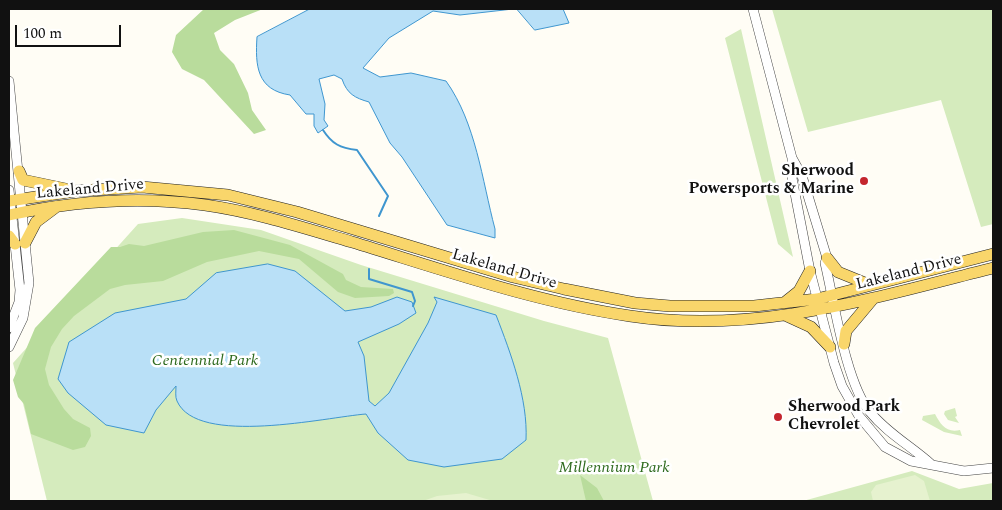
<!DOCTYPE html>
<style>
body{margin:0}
#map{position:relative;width:1002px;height:510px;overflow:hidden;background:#fffdf5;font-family:Spectral,serif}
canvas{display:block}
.frame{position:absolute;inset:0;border:10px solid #111;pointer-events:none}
.scale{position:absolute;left:15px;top:25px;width:106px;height:22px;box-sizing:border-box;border:2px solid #111;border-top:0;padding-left:6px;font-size:15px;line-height:18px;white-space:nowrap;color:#111;-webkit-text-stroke:4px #fff;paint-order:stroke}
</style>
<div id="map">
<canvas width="1002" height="510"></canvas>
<div class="frame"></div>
<div class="scale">100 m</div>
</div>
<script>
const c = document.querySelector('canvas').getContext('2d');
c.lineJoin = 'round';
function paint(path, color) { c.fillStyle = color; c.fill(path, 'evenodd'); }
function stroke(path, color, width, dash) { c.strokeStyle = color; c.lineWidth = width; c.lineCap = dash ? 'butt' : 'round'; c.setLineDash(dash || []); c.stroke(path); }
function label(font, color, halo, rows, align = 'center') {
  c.font = font + ' Spectral,serif'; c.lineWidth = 5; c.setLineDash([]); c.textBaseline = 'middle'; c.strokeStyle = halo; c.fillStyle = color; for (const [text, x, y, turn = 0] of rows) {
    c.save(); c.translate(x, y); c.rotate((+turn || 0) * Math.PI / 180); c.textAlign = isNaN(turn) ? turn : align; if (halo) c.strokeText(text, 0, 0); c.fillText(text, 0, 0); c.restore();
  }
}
const green = new Path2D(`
 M772,9H993V224L981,227L941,100L808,132Z
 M741,29L793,257L778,244L725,38Z
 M182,218L261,230L361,265L544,321L608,338L653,501H47L13,363L138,224Z
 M955,408L957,416L955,417L959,423L948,420L944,414L945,411Z
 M935,414C941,425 946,433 960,430L962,436L944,432L922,420L923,416Z
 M912,471L959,489L993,483V501H803Z`);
const forest = new Path2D(`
 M204,9H263L235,20L214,33L220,50L234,64L248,93L252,110L266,130L254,134L204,80L182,69L172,52L176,35Z
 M234,230L290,245L343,274L346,280L361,287L393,289L394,293L389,296L355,298L338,292L299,259L259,251L207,262L163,281L125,285L110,289L74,316L62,329L51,347L45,369L49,385L64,409L73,419L90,428L91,436L85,447L73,450L31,434L24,404L18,397L13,380L35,328L111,247H120L129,244L144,246L203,232Z
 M580,475L597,488L604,501H586Z`);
const pitch = new Path2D(`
 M915,475L924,481L930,501H873L871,492L876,485Z
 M466,493L493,501H423L437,496Z`);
const water = new Path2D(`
 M310,9H513L460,15L433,11L389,38L363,68L380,77L411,73L446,81C476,123 482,180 495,229V238L447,225L402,157L390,143L369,102C355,98 347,94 342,79L334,75L319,79L325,104L324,120L328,126L318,133L314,126V114H306L290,95C257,90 255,66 257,37Z
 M517,9H563L569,23L535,30Z
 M268,264L295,271L345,311L371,307L397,297L412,302L416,313L399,324L358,342L364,356L369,401L375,406L389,393L428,323L437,302L434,297L496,315C511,354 528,399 526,440L502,459L444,467L408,460L378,433L366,414C327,417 197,447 177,401C175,397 176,391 176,386L156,410L144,433L106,425L68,393L58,379L69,342L115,313L186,299L216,273Z`);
const stream = new Path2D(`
 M323,130C332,144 340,148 357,150L388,196L379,216
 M369,269V279L412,292L415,301L413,306`);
const minor = new Path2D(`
 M753,9L792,158L802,176L827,258L825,263C834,301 846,384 870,412C887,433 911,446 931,464
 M9,81L29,283L23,318L9,347
 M792,159V178L810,271L834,363L842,386L859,416L885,447L911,461L964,471L993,468
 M9,190L20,290L19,302L9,328`);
const major = new Path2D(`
 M19,171L23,180L66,189
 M9,201L75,191L142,187L228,195L297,212L513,277L564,289L635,303L670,306H754L817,299L993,254
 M9,215C73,201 140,196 205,205C255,212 304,228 352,242C444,270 535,302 630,316C756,335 873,298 993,268
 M9,236L15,244
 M25,243L36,222L56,207
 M827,258L838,272L870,285
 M784,303L799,291L810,271
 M787,316L811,327L830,347
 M844,344L846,331L872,300`);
const markers = [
 [864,181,5,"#c4262e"],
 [778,417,5,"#c4262e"]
];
const poiNames = [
 ["Sherwood",854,172],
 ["Powersports & Marine",854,190],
 ["Sherwood Park",788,408,"left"],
 ["Chevrolet",788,426,"left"]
];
const streetNames = [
 ["Lakeland Drive",90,190,-5],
 ["Lakeland Drive",504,270,16],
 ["Lakeland Drive",909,273,-14]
];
const parkNames = [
 ["Centennial Park",205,362],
 ["Millennium Park",614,469]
];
paint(green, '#d5ebbd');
paint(forest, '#b9dc9c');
paint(pitch, '#e6f2cf');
paint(water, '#b9e0f7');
stroke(water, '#3f96cf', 1);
stroke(stream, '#3f96cf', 2);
stroke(minor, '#444', 10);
stroke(major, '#222', 12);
stroke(minor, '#fff', 9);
stroke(major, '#f9d66b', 11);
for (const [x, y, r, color] of markers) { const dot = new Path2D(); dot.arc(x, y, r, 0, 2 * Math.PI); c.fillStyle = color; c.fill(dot); stroke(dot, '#fff', 2); }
label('bold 16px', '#111', '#fff', poiNames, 'right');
label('16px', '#111', '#fff', streetNames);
label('italic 16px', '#2f6b1f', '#fff', parkNames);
</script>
